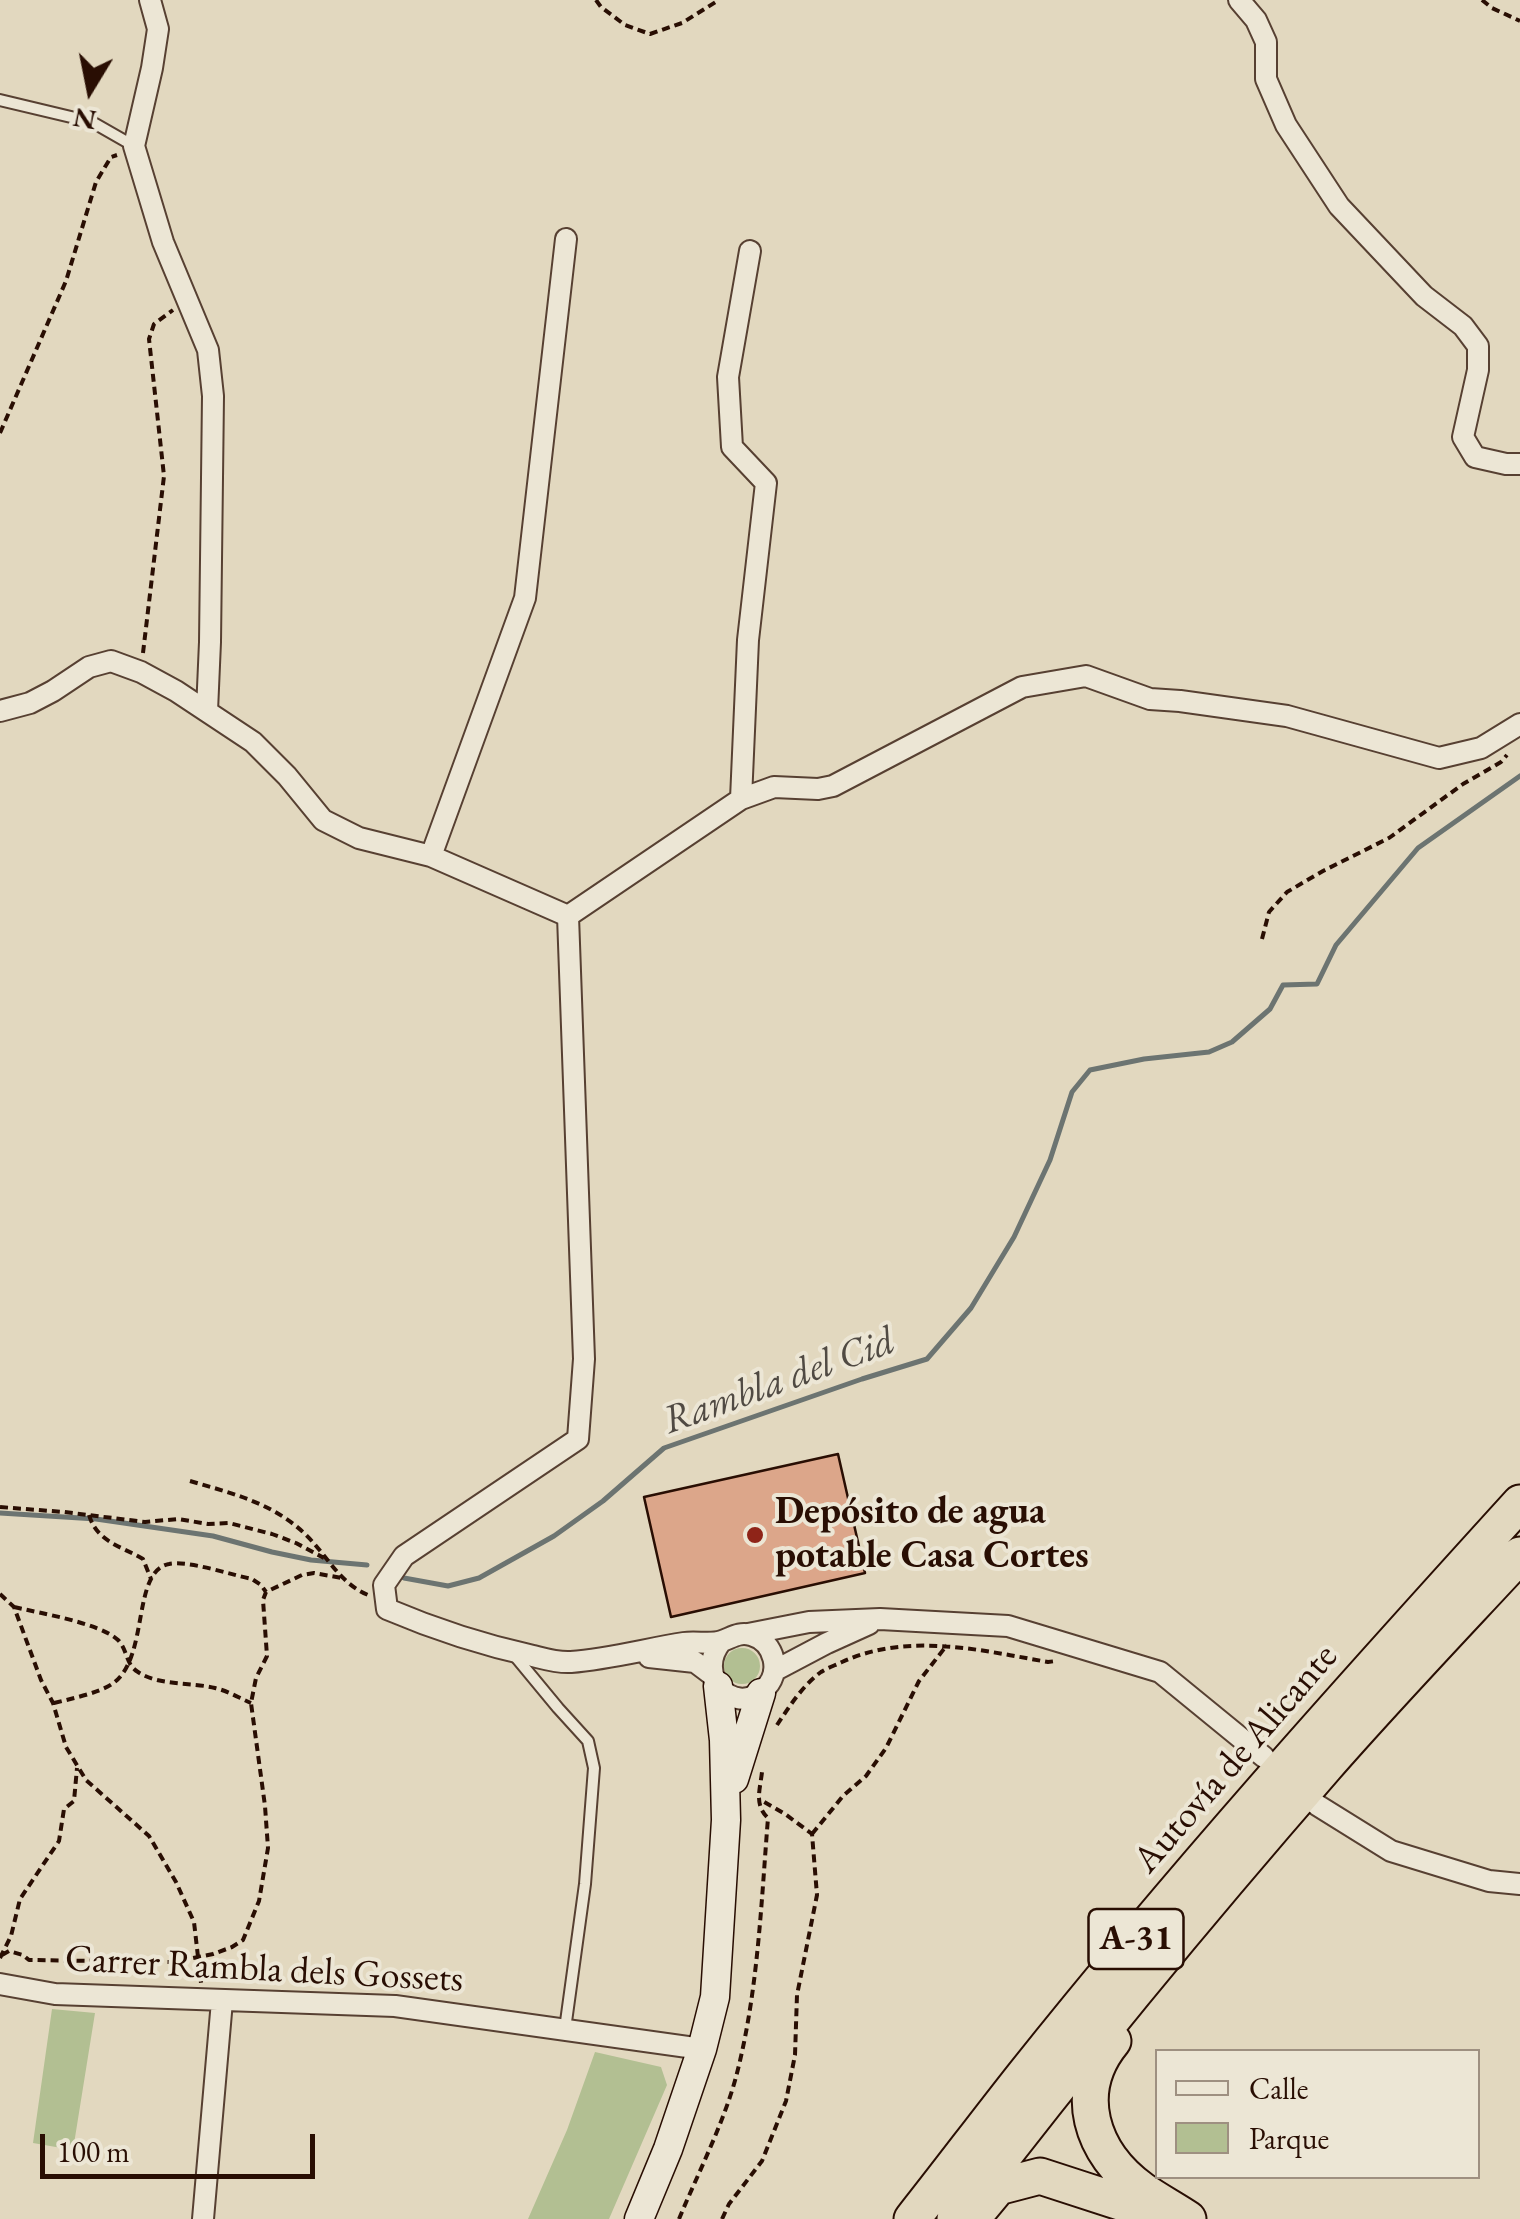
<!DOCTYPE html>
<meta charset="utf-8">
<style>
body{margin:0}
#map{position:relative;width:1520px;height:2219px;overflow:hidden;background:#e2d8bf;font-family:"EB Garamond",serif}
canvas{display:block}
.legend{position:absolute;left:1155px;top:2049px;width:325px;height:130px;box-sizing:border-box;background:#ece6d5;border:2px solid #9e9081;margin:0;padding:12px 18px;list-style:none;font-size:30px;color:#290e03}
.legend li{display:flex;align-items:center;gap:20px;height:50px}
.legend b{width:50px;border:2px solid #9e9081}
.north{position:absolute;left:40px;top:40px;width:100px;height:100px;-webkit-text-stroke:8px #ece6d5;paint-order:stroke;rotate:190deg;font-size:28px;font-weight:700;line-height:40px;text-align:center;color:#290e03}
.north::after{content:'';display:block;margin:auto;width:35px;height:45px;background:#290e03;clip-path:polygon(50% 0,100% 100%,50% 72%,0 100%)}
.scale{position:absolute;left:40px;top:2134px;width:275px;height:45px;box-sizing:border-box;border:5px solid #290e03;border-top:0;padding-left:12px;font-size:30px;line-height:35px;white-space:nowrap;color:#290e03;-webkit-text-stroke:8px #ece6d5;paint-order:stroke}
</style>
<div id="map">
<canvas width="1520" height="2219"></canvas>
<ul class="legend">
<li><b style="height:12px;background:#ece6d5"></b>Calle</li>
<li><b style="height:28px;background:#b2bf92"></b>Parque</li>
</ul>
<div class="north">N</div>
<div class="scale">100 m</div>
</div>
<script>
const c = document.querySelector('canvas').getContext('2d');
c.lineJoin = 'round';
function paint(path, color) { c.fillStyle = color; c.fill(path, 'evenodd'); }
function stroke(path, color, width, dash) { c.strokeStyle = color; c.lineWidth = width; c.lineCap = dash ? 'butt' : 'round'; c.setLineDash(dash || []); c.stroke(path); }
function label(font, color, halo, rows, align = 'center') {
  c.font = font + ' "EB Garamond",serif'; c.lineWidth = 8; c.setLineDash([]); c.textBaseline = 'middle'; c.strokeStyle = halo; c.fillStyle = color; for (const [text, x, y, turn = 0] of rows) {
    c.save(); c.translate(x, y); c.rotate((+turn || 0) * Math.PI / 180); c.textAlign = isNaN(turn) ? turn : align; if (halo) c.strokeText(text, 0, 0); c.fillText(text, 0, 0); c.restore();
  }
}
const green = new Path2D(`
 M724 1666a18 18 0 1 1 36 0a18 18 0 1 1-36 0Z
 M52,2009L95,2013L73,2150L33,2143Z
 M595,2052L661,2067L667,2085L609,2219H528L567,2130Z`);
const stream = new Path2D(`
 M0,1513L96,1519L213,1536L272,1552L311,1560L367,1565
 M404,1578L448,1586L479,1578L554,1536L603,1501L664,1448L862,1379L927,1359L971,1308L1014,1237L1050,1160L1072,1092L1090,1070L1144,1059L1209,1052L1232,1042L1270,1009L1283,985L1317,984L1336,945L1418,848L1520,776`);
const building = new Path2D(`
 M838,1454L865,1573L671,1617L644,1497Z`);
const path = new Path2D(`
 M596,0L601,7L625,25L650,34L682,23L719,0
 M1482,0L1492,8L1520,21
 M0,433L66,281L96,182L111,157L117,155
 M143,653L164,476L149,339L154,324L173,310
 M1262,939L1269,912L1287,892L1323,871L1389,838L1463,784L1501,762L1507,755
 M190,1481C231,1493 273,1503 305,1534C327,1555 339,1583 368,1595
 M0,1507L64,1512L145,1522L178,1519L208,1524L229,1523L272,1534L296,1543L324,1558
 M89,1515C97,1542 121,1546 143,1559L151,1579
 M0,1594L14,1607L41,1680L53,1703L66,1747L86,1780L149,1836L176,1882L194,1922L201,1983
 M14,1607C39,1613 100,1623 118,1640C128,1650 125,1664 138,1672C159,1686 191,1682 215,1688C228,1691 239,1698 251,1703
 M54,1703C70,1699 99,1693 112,1684C150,1659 131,1571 169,1564C188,1560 232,1575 252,1579L261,1585L266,1592
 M777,1725C789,1707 803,1685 821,1672C827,1668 836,1665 842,1662C908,1632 979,1650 1048,1662L1056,1661
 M812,1834L843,1796L866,1776L886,1748L919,1681L947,1645
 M2,1955L9,1951L23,1955L29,1960L174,1962L213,1954L232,1947L243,1940L259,1901L268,1848L265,1806L251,1703L256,1678L267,1656L263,1600L266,1592L302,1575L314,1573L342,1578
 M0,1958L11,1936L20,1899L59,1841L64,1809L74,1801L77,1768
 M679,2219C698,2173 723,2125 736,2077C758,1993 761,1905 768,1818C754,1805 760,1790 762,1772
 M722,2219L729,2204L762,2161L786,2101L795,2055L797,1995L817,1895L812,1834L785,1814L759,1799`);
const lane = new Path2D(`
 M0,100L92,122L134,146
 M515,1656L558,1708L588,1741L594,1768L585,1884L565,2029`);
const street = new Path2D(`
 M150,0L158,29L152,68L134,146L163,242L208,350L213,396L210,642L207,711
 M1239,0L1256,20L1266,42V79L1286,125L1339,206L1424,296L1463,326L1478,346V370L1463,437L1475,457L1506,464H1520
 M0,711L30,703L53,691L89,667L111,661L141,672L176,691L253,742L287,776L323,820L359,838L431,856L568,916L584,1359L578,1439L404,1556L384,1585L387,1609C434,1629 483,1645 533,1656C545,1659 558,1663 571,1662C609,1659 646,1649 684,1643C696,1641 711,1645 722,1641C733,1637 739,1632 751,1635C775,1642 783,1674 763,1690C733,1717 694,1675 721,1642
 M741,799L748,640L766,483L732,447L728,377L750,251
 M431,856L525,598L566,239
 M568,916L741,799L774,787L818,789L833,786L1022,687L1086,676L1150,699L1180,701L1287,716L1439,758L1481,748L1520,724
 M748,1634L809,1622L880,1619L1008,1626L1160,1672L1264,1757
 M649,1657L695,1662L711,1674
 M774,1671L827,1643L869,1624
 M1317,1805L1391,1851L1489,1881L1520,1884
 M0,1984L55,1994L395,2006L702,2049
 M203,2219L222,2001`);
const secondary = new Path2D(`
 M734,1779L761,1693
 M639,2219L668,2149L702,2049L715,1997L726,1820L724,1740L718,1686`);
const highway = new Path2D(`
 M1113,2041C1071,2092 1091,2153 1142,2190C1156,2200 1173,2209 1188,2219
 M979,2210L998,2187L1040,2176L1163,2216
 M912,2219C950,2171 986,2123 1024,2075C1181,1878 1350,1690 1520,1503
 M955,2219C1073,2064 1197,1914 1325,1767C1388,1695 1455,1625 1520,1555`);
const markers = [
 [755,1535,10,"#8f2418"]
];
const shields = [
 [1136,1939,95]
];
const shieldNames = [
 ["A-31",1136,1939]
];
const poiNames = [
 ["Depósito de agua",775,1513],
 ["potable Casa Cortes",775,1557]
];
const streetNames = [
 ["Autovía de Alicante",1236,1759,-49],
 ["Carrer Rambla dels Gossets",264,1970,3]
];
const waterNames = [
 ["Rambla del Cid",779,1382,-20]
];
paint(green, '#b2bf92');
stroke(stream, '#6c7471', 5);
paint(building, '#dca68a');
stroke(building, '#290e03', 2.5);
stroke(lane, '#574032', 14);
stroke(street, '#574032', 24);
stroke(secondary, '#290e03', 31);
stroke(highway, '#290e03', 39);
stroke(path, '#290e03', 4, [8, 5]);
stroke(lane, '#ece6d5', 10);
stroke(street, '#ece6d5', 20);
stroke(secondary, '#ece6d5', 28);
stroke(highway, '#e2d8bf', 35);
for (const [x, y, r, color] of markers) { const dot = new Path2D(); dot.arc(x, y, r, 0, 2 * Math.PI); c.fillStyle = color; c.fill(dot); stroke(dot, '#ece6d5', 4); }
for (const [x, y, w] of shields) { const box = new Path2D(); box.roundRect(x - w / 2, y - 30, w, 60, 8); c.fillStyle = '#ece6d5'; c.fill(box); stroke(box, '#290e03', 2.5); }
label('bold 35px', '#290e03', null, shieldNames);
label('bold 38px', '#290e03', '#ece6d5', poiNames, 'left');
label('38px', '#290e03', '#ece6d5', streetNames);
label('italic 40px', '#504a43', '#ece6d5', waterNames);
</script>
